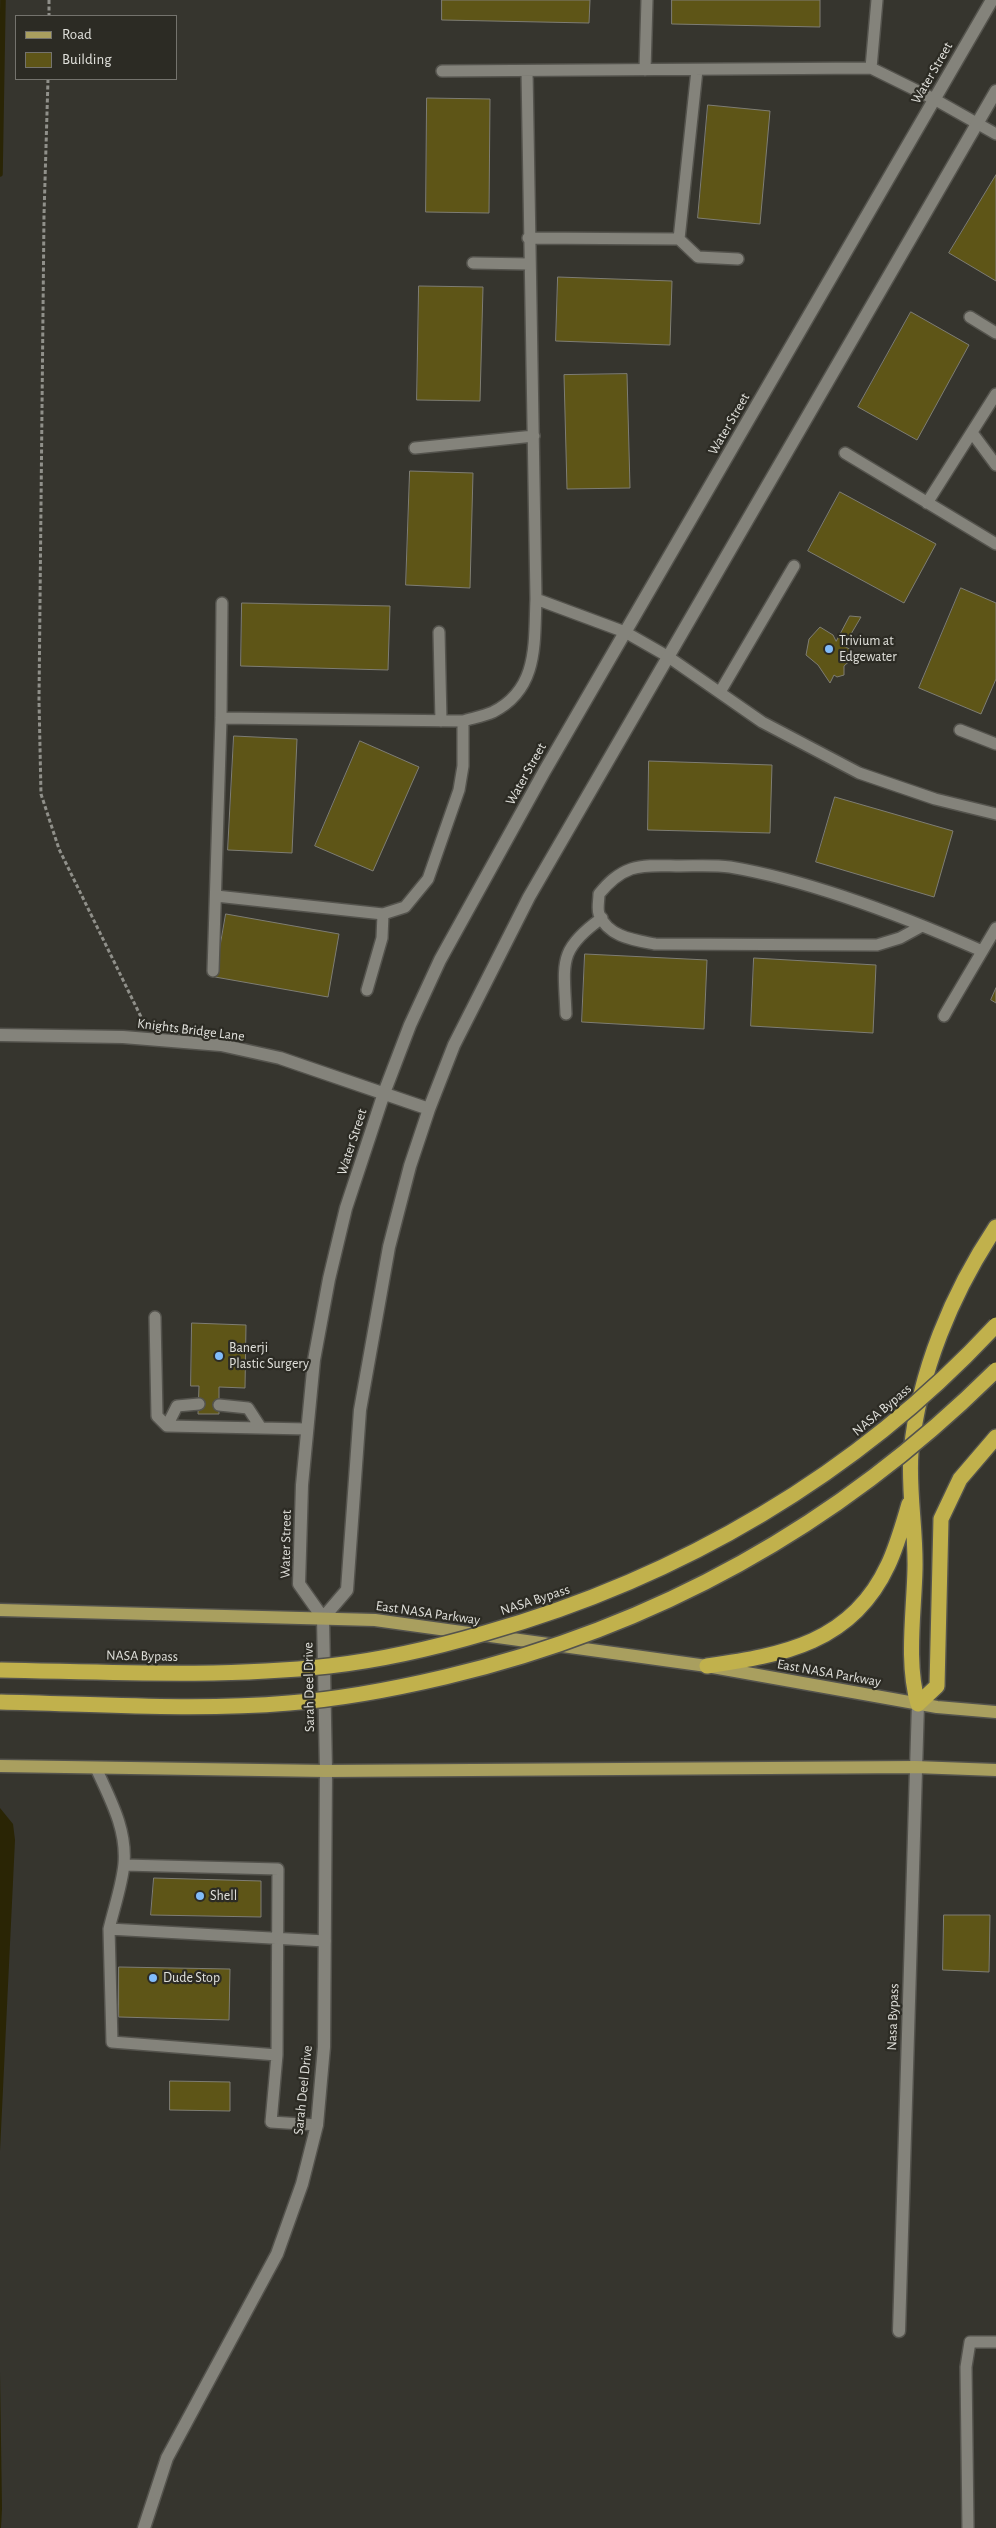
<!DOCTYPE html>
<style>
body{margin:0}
#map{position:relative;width:996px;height:2528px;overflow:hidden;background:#36352e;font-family:"Alegreya Sans",sans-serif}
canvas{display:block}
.legend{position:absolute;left:15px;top:15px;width:162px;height:65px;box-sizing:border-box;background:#2c2b24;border:1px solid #74736d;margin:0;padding:6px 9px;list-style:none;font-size:15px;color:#e0e0db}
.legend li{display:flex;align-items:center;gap:10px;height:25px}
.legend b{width:25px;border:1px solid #74736d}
</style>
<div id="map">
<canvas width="996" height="2528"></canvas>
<ul class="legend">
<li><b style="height:6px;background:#a99f5f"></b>Road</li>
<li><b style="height:14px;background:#5e5517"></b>Building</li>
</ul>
</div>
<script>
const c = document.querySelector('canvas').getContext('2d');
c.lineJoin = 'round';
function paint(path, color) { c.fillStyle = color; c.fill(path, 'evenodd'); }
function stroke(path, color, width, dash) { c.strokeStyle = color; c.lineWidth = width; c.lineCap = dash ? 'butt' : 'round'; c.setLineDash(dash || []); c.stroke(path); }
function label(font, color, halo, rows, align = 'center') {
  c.font = font + ' "Alegreya Sans",sans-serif'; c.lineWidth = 4.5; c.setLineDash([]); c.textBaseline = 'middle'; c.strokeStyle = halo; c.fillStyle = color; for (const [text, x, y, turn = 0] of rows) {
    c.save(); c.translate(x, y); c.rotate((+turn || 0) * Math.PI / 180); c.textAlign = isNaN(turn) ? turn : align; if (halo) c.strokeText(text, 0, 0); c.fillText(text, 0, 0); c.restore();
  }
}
const water = new Path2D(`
 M0,1808L13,1824L15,1840L0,2151Z
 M0,2372L2,2509L1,2528H0Z`);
const stream = new Path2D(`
 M0,174L3,0`);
const building = new Path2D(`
 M442,0H590L589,23L442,20Z
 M672,0H820V27L672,24Z
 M427,98L490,99L489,213L426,212Z
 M708,105L770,111L760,224L698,218Z
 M996,175V281L949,253Z
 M558,277L672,281L670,345L556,341Z
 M419,286L483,287L480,401L417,400Z
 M911,312L969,345L917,440L858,407Z
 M627,374L630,488L567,489L564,375Z
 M410,471L473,473L470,588L406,585Z
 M840,492L936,544L904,603L808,551Z
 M961,588L996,603V679L981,714L919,688Z
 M242,603L390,606L388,670L241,666Z
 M850,616L861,617L844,646L853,651V658L844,666V675L837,677L834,675L830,683L818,665L806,655L809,639L820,627L833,635L836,641Z
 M234,736L297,739L292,853L228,850Z
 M360,741L419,767L373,871L315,846Z
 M649,761L772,765L770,833L648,830Z
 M835,797L953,831L934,897L816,862Z
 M226,914L339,934L328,997L215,977Z
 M585,954L707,960L704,1029L582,1022Z
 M754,958L876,965L873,1033L751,1026Z
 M996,988V1003L991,1000Z
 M192,1323L246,1325L245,1388L219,1387V1414H198L199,1386H191Z
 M154,1878L261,1881V1917L151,1915Z
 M944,1915H990L989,1972L943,1970Z
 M119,1967L230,1969L229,2020L119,2017Z
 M170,2081L230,2082V2111L170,2110Z`);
const path = new Path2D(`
 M49,0V16
 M48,79L44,215L39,700L41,794L59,849L144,1023`);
const service = new Path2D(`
 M871,68L877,0
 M645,70L647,0
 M442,71L871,68L934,99L996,134
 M528,238L679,239L698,257L738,259
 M679,239L697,70
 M473,263L529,264
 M970,317L996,333
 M973,434L996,465
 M415,448L534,436
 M845,453L996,544
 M927,503L996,394
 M536,599L625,632L667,656L762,722L859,773L935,799L996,814
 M439,632L441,721
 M720,692L794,566
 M221,718L463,721C473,718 484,716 493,712C539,689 534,643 536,599L527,71
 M960,730L996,744
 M216,896L383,914L405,907L428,879L459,790L463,766V721
 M922,926L900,938L877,945L655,944C634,940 608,937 599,914C597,909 599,900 599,894C608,883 617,874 631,869C646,864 665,866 680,866C697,866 714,865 730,867C813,881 905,917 982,951
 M213,971L221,718L222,603
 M367,990L382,938L383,914
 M566,1014C564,963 557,950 602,918
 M944,1016L996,928
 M155,1317L157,1416L167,1426L307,1429
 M219,1405L248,1408L261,1428
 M167,1426L177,1406L199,1404
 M96,1768C110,1799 127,1829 124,1864C122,1885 114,1908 109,1929L325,1941
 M124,1865L278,1869L277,2055L271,2122L317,2125
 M109,1929L112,2042L277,2055
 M968,2528L966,2367L970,2342H996`);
const minor = new Path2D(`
 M0,1035L123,1037L221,1045L280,1058L429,1109
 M323,1618L299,1584L302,1485L314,1360L329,1279L346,1208L384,1093L410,1025L440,960L544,772L992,0
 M323,1618L347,1590L360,1410L389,1247L410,1166L429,1109L454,1045L529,897L996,91
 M899,2331L918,1704
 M144,2528L167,2458L277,2254L302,2184L317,2125L324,2047L326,1771L323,1618`);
const primary = new Path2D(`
 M0,1610L375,1620L707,1666L937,1707L996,1712
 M0,1766L326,1771L915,1767L996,1770`);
const motorway = new Path2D(`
 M996,1227C952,1293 919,1372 911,1452C908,1490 916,1530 915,1569C914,1613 906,1662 918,1704L937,1686L941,1519L960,1479L996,1437
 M707,1666C783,1655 852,1643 888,1565C897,1546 903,1524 909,1504`);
const motorwayBridge = new Path2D(`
 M0,1670C110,1672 220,1678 329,1666C382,1660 434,1648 485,1633C680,1578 858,1474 996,1325
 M0,1702C96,1704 194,1711 289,1703C342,1699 394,1689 445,1677C657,1627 841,1524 996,1370`);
const markers = [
 [829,649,5,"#81bcfa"],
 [219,1356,5,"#81bcfa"],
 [200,1896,5,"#81bcfa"],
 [153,1978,5,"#81bcfa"]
];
const streetNames = [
 ["Water Street",932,73,-60],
 ["Water Street",729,424,-60],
 ["Water Street",526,774,-61],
 ["Knights Bridge Lane",191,1030,7],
 ["Water Street",352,1142,-72],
 ["NASA Bypass",882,1410,-40],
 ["Water Street",286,1544,-89],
 ["NASA Bypass",535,1600,-18],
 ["East NASA Parkway",428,1613,8],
 ["NASA Bypass",142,1656,1],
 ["East NASA Parkway",829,1673,10],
 ["Sarah Deel Drive",309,1687,-91],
 ["Nasa Bypass",893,2017,-88],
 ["Sarah Deel Drive",303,2090,-84]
];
const poiNames = [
 ["Trivium at",839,641],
 ["Edgewater",839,657],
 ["Banerji",229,1348],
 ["Plastic Surgery",229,1364],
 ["Shell",210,1896],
 ["Dude Stop",163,1978]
];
paint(water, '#2a2505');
stroke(stream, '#2a2505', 5.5);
paint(building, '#5e5517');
stroke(building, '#7e7d74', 1);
stroke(service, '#54534d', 14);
stroke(minor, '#54534d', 15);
stroke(primary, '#54534d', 15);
stroke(motorway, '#54534d', 18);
stroke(path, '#90908a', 3, [4, 2.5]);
stroke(service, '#84837b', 11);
stroke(minor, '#84837b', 12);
stroke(primary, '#a99f5f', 12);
stroke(motorway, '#c1b14c', 15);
stroke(motorwayBridge, '#54534d', 18, []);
stroke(motorwayBridge, '#c1b14c', 15);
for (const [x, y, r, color] of markers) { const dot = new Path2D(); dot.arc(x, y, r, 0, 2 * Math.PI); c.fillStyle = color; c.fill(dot); stroke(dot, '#2c2b24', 2); }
label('14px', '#e0e0db', '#2c2b24', streetNames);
label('14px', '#e0e0db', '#2c2b24', poiNames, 'left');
</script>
